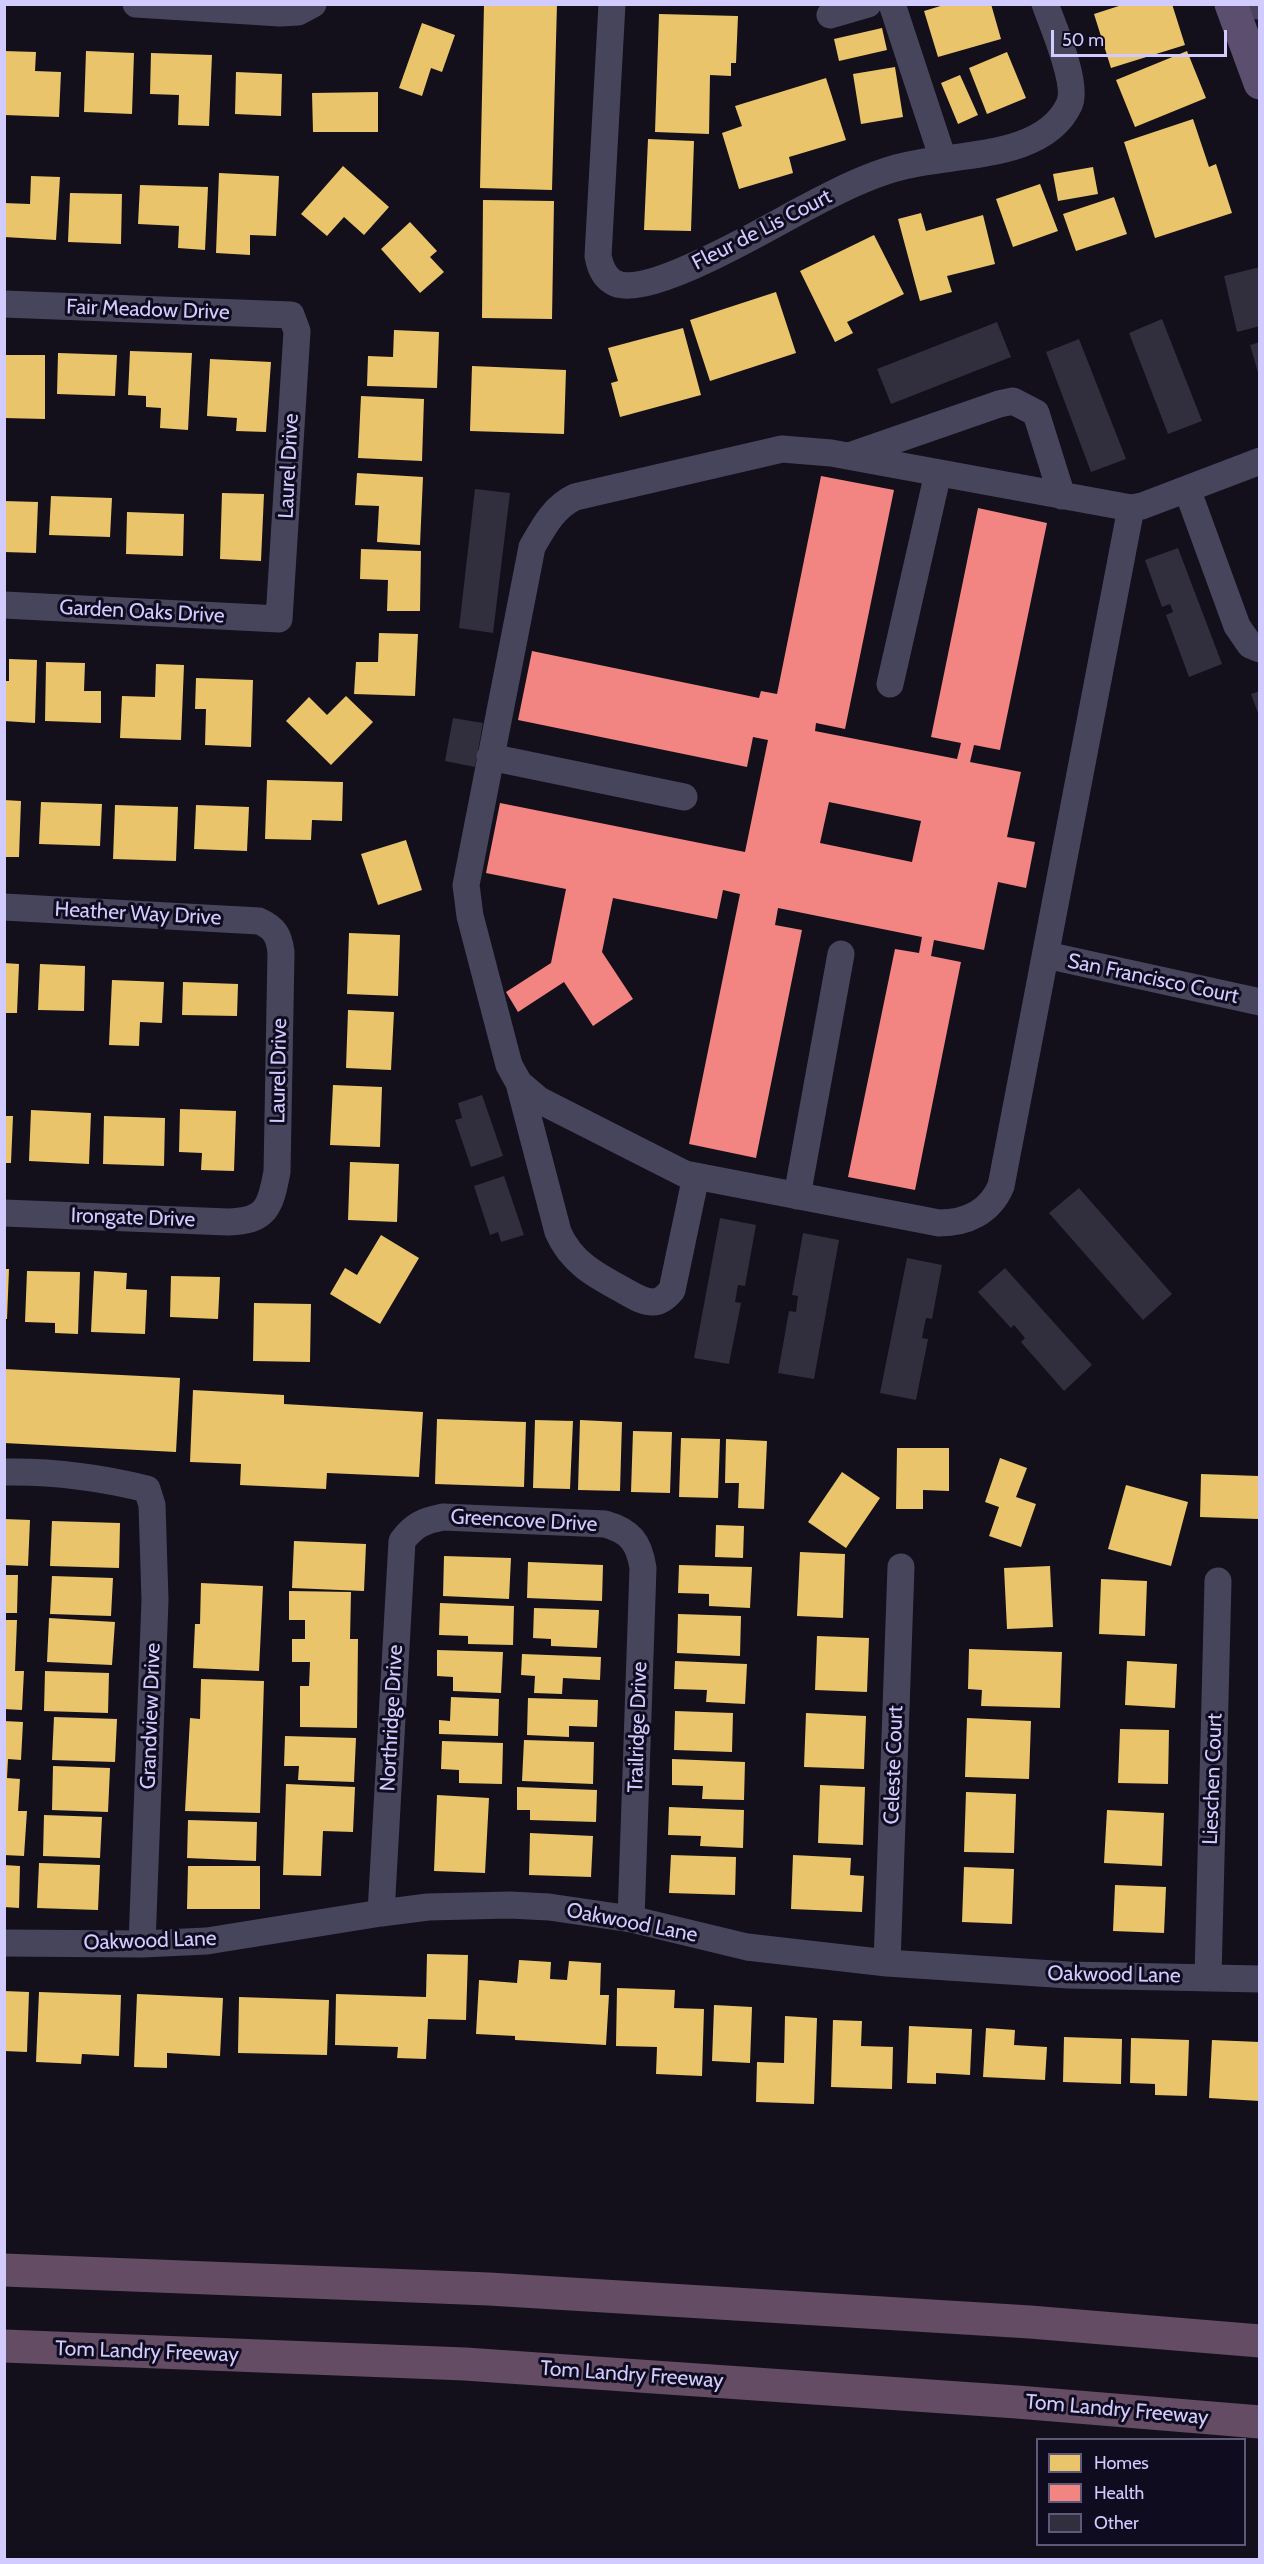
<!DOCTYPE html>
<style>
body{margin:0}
#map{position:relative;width:1264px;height:2564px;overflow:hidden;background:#13101b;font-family:Cabin,sans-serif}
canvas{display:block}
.frame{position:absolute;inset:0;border:6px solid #d2cbff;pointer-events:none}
.legend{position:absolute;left:1036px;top:2438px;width:210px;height:108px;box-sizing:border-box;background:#100c1f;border:2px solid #5e5879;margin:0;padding:8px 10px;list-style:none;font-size:18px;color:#d2cbff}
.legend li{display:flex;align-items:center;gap:12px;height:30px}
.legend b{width:30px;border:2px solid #5e5879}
.scale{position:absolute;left:1051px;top:30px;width:176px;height:27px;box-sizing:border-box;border:3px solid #d2cbff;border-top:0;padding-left:8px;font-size:18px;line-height:21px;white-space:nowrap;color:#d2cbff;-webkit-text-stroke:4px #100c1f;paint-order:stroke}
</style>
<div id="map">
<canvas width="1264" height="2564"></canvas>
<div class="frame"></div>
<ul class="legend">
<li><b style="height:16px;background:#e9c46a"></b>Homes</li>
<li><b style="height:16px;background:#f28482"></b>Health</li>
<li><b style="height:16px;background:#312e3e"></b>Other</li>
</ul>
<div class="scale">50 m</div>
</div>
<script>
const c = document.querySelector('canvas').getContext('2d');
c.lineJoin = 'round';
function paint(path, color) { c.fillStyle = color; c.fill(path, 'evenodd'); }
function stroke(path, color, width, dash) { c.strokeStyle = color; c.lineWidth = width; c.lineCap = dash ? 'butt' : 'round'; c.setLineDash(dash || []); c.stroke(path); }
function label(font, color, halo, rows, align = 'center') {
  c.font = font + ' Cabin,sans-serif'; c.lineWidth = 6; c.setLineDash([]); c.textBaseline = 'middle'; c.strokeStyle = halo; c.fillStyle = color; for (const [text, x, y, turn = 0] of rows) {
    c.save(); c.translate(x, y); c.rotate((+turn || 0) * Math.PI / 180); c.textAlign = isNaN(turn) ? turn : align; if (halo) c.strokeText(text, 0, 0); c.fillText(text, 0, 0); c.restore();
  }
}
const homes = new Path2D(`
 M484,4H557L552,190L480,188Z
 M947,4H991L1001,39L938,57L924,11Z
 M1125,4H1172L1185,45L1111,68L1094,14Z
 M659,14L738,16L736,63H731V76L710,75L709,134L655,132Z
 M422,23L455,35L442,72L431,68L422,96L399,88Z
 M882,28L887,50L839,61L834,39Z
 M4,51L36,52L35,71L61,72L59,117L4,115Z
 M86,51L134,53L132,114L84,112Z
 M1187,51L1206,98L1135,127L1116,80Z
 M1007,52L1026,98L987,114L969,68Z
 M151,53L212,55L209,126L178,125L179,95L150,94Z
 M895,67L903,117L861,124L853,74Z
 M236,72L282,74L281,116L235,114Z
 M960,75L978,115L958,124L941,83Z
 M826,78L846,140L789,157L793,173L739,189L722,133L742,126L735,106Z
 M378,92V132H313L312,93Z
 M1193,119L1209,167L1216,164L1232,213L1155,238L1124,142Z
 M648,139L694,141L691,231L644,230Z
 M343,166L389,207L364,235L344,217L327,236L301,214Z
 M1093,167L1098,194L1058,201L1053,174Z
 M219,173L279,176L276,236L250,235V255L216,253Z
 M31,176L60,177L56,240L4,237V203L30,204Z
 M1040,184L1058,231L1013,247L996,199Z
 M140,185L208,187L205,250L178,248L179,226L138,224Z
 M70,193L122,194L121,244L68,242Z
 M1114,197L1127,234L1076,251L1063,214Z
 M483,200L554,201L552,319L482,318Z
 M921,213L926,231L983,215L995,264L947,276L952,292L920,301L898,219Z
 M410,222L437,251L430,257L444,272L420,293L381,249Z
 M874,235L904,294L847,322L853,333L835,342L800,271Z
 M776,292L796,353L710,381L690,320Z
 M683,328L701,395L620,417L611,383L618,381L608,348Z
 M394,330L439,332L437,388L367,386L368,356L393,357Z
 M130,351L192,353L188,430L160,428L161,408L146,407V396L128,395Z
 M58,353L117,355L115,396L57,394Z
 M4,355H45V419L4,418Z
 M210,359L271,362L266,432L236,431L237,418L207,416Z
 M472,366L566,370L564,434L470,431Z
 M361,396L424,399L422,461L358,458Z
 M357,473L423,477L420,545L377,542L379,506L355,505Z
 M222,493L264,494L261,561L220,559Z
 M51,496L112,498L110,537L49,535Z
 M4,501L38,502L36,553L4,552Z
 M127,512L184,514L183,556L126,554Z
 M361,549L421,551L420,611H387L388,580L360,579Z
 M379,633L418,634L415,696L354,694L356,662H378Z
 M9,659L37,660L35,723L4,721V681H9Z
 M46,662L85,663L84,691H101V723L45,721Z
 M156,664L184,665L181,740L120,738L122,696L155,697Z
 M196,678L253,680L251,747L205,745L206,709H195Z
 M346,696L373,722L331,765L286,721L309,697L327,715Z
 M267,780L343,782L342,821L312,820L311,840L265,839Z
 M4,800L21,801L19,857H4Z
 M41,802L102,804L100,846L39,844Z
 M115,805L178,807L176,861L113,859Z
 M196,805L249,807L247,851L194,849Z
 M406,840L422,890L378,905L361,854Z
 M349,933L400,935L398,996L347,994Z
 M4,963L19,964L17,1013H4Z
 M40,964L85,966L84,1011L38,1010Z
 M112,980L164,982L162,1023L140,1022L139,1046L109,1045Z
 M183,982L238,984L237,1016L182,1015Z
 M348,1010L394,1012L391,1070L346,1068Z
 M333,1085L382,1087L380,1147L330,1145Z
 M180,1109L236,1111L234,1171L201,1170L202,1153L179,1152Z
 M31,1110L91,1113L89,1164L29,1161Z
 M4,1116H13L11,1163H4Z
 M104,1116L165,1118L164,1166L103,1164Z
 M350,1162L399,1164L397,1222L348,1220Z
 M381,1235L419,1258L380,1324L330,1294L345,1268L357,1275Z
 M4,1269H9L7,1319H4Z
 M27,1271L80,1272L78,1334L55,1333V1323L25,1322Z
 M94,1271L127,1273L126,1289L147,1290L145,1334L91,1332Z
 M171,1276L220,1277L218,1319L170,1317Z
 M254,1303L311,1304L310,1362L253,1361Z
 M4,1369L180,1378L176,1452L4,1443Z
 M193,1390L284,1395V1404L423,1412L419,1477L327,1473L326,1489L240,1485L241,1464L190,1462Z
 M437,1419L526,1422L524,1487L435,1484Z
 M535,1420L573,1421L570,1489L533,1488Z
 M580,1420L622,1422L620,1491L578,1490Z
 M633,1431L672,1432L670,1493L631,1492Z
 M681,1438L720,1439L718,1498L679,1497Z
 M726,1439L767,1441L764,1509L738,1508L739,1483H725Z
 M897,1448H949V1491L923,1490V1509H896Z
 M1000,1458L1027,1468L1016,1497L1036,1504L1021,1547L989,1536L999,1507L985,1502Z
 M842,1472L880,1498L846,1548L808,1522Z
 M1201,1474L1259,1476L1258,1519L1200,1517Z
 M1126,1485L1188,1502L1171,1566L1108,1549Z
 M4,1519L30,1520L28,1566L4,1565Z
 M52,1521L120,1523L119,1568L50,1566Z
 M716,1525L744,1526L743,1558L715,1557Z
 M294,1541L366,1544L364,1591L292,1588Z
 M800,1552L845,1554L843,1618L797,1616Z
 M444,1556L511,1558L509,1599L443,1596Z
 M528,1562L603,1565L602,1601L527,1598Z
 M679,1565L752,1567L750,1608L709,1606V1594L678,1593Z
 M1050,1566L1053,1627L1007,1629L1004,1568Z
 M4,1575H18L17,1613H4Z
 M52,1576L113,1578L111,1616L50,1614Z
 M1101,1579L1147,1581L1145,1636L1099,1634Z
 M201,1583L263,1586L259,1671L193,1668L195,1624H200Z
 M289,1591L351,1592L350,1639H358L357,1728L300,1727V1686H309L310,1662H292V1639H305V1620H289Z
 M440,1603L514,1606L513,1645L468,1644V1636L439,1635Z
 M534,1608L599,1610L597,1648L551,1646V1639L533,1638Z
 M678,1614L741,1616L740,1656L677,1653Z
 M49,1618L115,1622L112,1665L47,1662Z
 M4,1620H17L15,1671H24L22,1710L4,1709Z
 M817,1636L869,1638L867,1692L815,1690Z
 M969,1649L1062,1652L1060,1708L981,1706L982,1690L968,1689Z
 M437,1650L503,1652L501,1693L453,1691V1677L437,1676Z
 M522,1654L601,1657L600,1680L563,1678L562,1694L534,1693L535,1676L521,1675Z
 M675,1661L747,1664L745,1704L706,1702L707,1690L674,1689Z
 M1127,1661L1177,1664L1175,1708L1125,1705Z
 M45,1671L109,1673L108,1713L44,1711Z
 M201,1679L264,1681L260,1813L185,1811L190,1718L200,1719Z
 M451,1697L499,1699L498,1736L439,1734V1720L450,1721Z
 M528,1698L598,1700L597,1727L569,1726V1737L527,1735Z
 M675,1711L733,1713L732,1752L674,1750Z
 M806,1713L866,1716L864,1769L804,1767Z
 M54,1717L117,1719L115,1762L52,1760Z
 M967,1718L1031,1721L1029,1779L965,1777Z
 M4,1721L23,1722L21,1760L8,1759L7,1778L20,1779L18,1811H27L24,1856L4,1855Z
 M1120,1729L1169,1730L1168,1784L1118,1783Z
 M285,1736L356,1738L354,1782L298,1780L299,1766H284Z
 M524,1740L594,1742L593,1784L522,1781Z
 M442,1741L503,1743L502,1784L459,1783V1770L441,1769Z
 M672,1759L745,1762L744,1800L702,1799L703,1786L672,1785Z
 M53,1766L110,1768L108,1812L52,1810Z
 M286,1784L355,1787L353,1832L323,1831L321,1876L283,1875Z
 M820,1785L865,1787L863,1845L818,1843Z
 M517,1787L597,1790L596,1822L530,1820V1810H517Z
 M966,1792L1016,1794L1014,1853L964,1852Z
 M437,1795L489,1798L485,1873L434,1871Z
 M669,1807L744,1810L743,1848L700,1846L701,1836L668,1835Z
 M1107,1810L1164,1813L1162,1866L1104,1863Z
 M44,1815L102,1817L100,1858L43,1856Z
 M188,1820L257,1822L256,1861L187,1858Z
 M530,1833L593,1836L591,1877L529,1875Z
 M671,1855L736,1857L735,1895L669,1893Z
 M793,1855L851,1858L850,1875L864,1876L862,1912L791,1909Z
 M39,1863L100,1865L98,1910L37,1908Z
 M4,1865L20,1866L19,1908L4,1907Z
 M188,1866H260V1909H187Z
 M964,1867L1014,1869L1012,1924L962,1922Z
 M1115,1885L1166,1887L1164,1933L1113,1931Z
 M427,1954L468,1955L466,2020L428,2019L426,2059L397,2058L398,2047L335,2045L336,1994L426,1997Z
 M519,1960L551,1962L550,1979L567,1980L569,1961L601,1963L600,1995H609L606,2045L515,2040V2036L476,2034L479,1980L517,1983Z
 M617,1988L675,1990L674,2008L704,2009L702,2076L656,2074L657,2047L616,2046Z
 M4,1991L29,1992L27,2052L4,2051Z
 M39,1992L121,1995L119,2056L82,2054L81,2064L36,2062Z
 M137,1994L223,1998L220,2056L167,2053V2068L134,2067Z
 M239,1997L329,2000L327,2055L238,2053Z
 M714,2005L752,2007L750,2063L712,2061Z
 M785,2016L817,2018L814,2104L756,2102L757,2062L784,2063Z
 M833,2020L862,2021L861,2046L893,2047L892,2089L831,2087Z
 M909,2026L972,2029L970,2075L936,2073V2084L907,2083Z
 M986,2028L1015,2030L1014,2045L1047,2047L1045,2080L983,2077Z
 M1064,2037L1122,2039L1121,2084L1063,2082Z
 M1131,2038L1189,2040L1187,2096L1155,2095V2084L1130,2083Z
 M1212,2040L1260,2042V2101L1209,2098Z`);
const health = new Path2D(`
 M821,476L894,490L845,729L816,723L815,731L957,759L961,743L931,737L978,508L1047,523L1000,750L974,745L970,762L1021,772L1007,837L1035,842L1026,888L998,882L984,950L934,940L931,956L961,962L915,1190L848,1177L895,949L919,953L922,937L778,908L775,925L802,930L756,1158L689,1144L740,894L723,890L717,919L613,898L602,952L633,999L593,1026L564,982L518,1012L506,992L551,963L566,889L486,873L500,803L745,852L768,740L753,737L747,767L518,720L532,651L759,698L761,691L777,694ZM829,802L921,821L912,862L820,843Z`);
const building = new Path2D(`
 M1260,267V326L1237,332L1224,276Z
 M1162,319L1202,421L1168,434L1129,333Z
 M997,322L1011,357L891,404L877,369Z
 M1079,339L1126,459L1091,472L1046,352Z
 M1260,342V376H1259L1250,345Z
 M475,489L510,493L493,633L459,628Z
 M1178,548L1222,664L1189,677L1166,615L1173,612L1170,604L1162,607L1145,560Z
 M1260,691V716H1259L1251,694Z
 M453,718L483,723L475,767L445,761Z
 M482,1095L503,1156L471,1167L455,1120L462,1118L458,1103Z
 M504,1176L524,1235L501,1242L498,1232L490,1235L474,1186Z
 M1079,1188L1172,1294L1143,1320L1049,1213Z
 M720,1218L756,1225L745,1286L738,1285L735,1302L741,1303L729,1364L694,1358Z
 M803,1233L839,1240L814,1379L778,1373L789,1311L796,1312L798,1296L792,1295Z
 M907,1258L942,1265L932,1319L926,1318L922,1338L928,1339L916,1400L880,1393Z
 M1005,1268L1092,1365L1064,1391L1021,1342L1025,1338L1014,1325L1011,1328L978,1292Z`);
const minor = new Path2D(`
 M136,4L280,13L298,12L313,4
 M612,4L598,256C600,266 603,276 613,282C645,302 772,225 805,208C834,193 864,177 896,168C948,152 1042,162 1069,105C1079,85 1053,26 1045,4
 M892,4L943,159
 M1232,5L1260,6
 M830,15L868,4
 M4,304L291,315L297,331L279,619L4,605
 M852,455L999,404L1013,401L1036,413L1062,496
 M1187,489L1237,626L1250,645L1260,649
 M1131,508L1001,1186C990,1212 967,1223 939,1223L685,1174L539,1100L519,1083L509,1065L470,916L466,885L532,547C544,526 554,507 575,497L782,449L831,453L1131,508L1142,506L1260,461
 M890,684L938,473
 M490,757L684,797
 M4,907L259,921C275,928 279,936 281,952L277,1172C270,1207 267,1221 228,1222L4,1213
 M1046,955L1260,1002
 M519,1083L558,1232C571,1262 595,1275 623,1290C632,1295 642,1302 653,1302C661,1302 667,1296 672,1290L696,1176
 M797,1196L841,954
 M4,1472C54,1471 99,1477 147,1489L152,1505L155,1600L142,1944
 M381,1913L402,1541C414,1525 423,1521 443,1517L605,1524C630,1531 639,1542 643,1568L631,1919
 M4,1943L142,1944L207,1941L381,1913L428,1907L510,1905L549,1907L631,1919L747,1947L887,1963L1069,1975L1260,1979
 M887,1963L901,1567
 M1208,1977L1218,1581`);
const major = new Path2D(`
 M1231,4L1260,83`);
const highway = new Path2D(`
 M4,2270L489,2289L1030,2322L1260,2341
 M4,2346L465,2364L1017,2402L1260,2422`);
const streetNames = [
 ["Fleur de Lis Court",762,230,-27],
 ["Fair Meadow Drive",148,310,2],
 ["Laurel Drive",289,466,-87],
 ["Garden Oaks Drive",142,612,3],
 ["Heather Way Drive",138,914,3],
 ["San Francisco Court",1153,979,12],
 ["Laurel Drive",279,1071,-89],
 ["Irongate Drive",133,1218,2],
 ["Greencove Drive",524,1521,3],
 ["Grandview Drive",151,1716,-88],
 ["Northridge Drive",392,1718,-87],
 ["Trailridge Drive",638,1727,-88],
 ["Celeste Court",894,1765,-88],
 ["Lieschen Court",1213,1779,-88],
 ["Oakwood Lane",632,1923,11],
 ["Oakwood Lane",150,1941,-2],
 ["Oakwood Lane",1114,1975,1],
 ["Tom Landry Freeway",147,2352,2],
 ["Tom Landry Freeway",632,2375,4],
 ["Tom Landry Freeway",1117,2410,5]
];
paint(homes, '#e9c46a');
paint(health, '#f28482');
paint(building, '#312e3e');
stroke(minor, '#47455c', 27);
stroke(major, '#5b4e6e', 33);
stroke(highway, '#634c64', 33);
label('21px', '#d2cbff', '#100c1f', streetNames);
</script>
